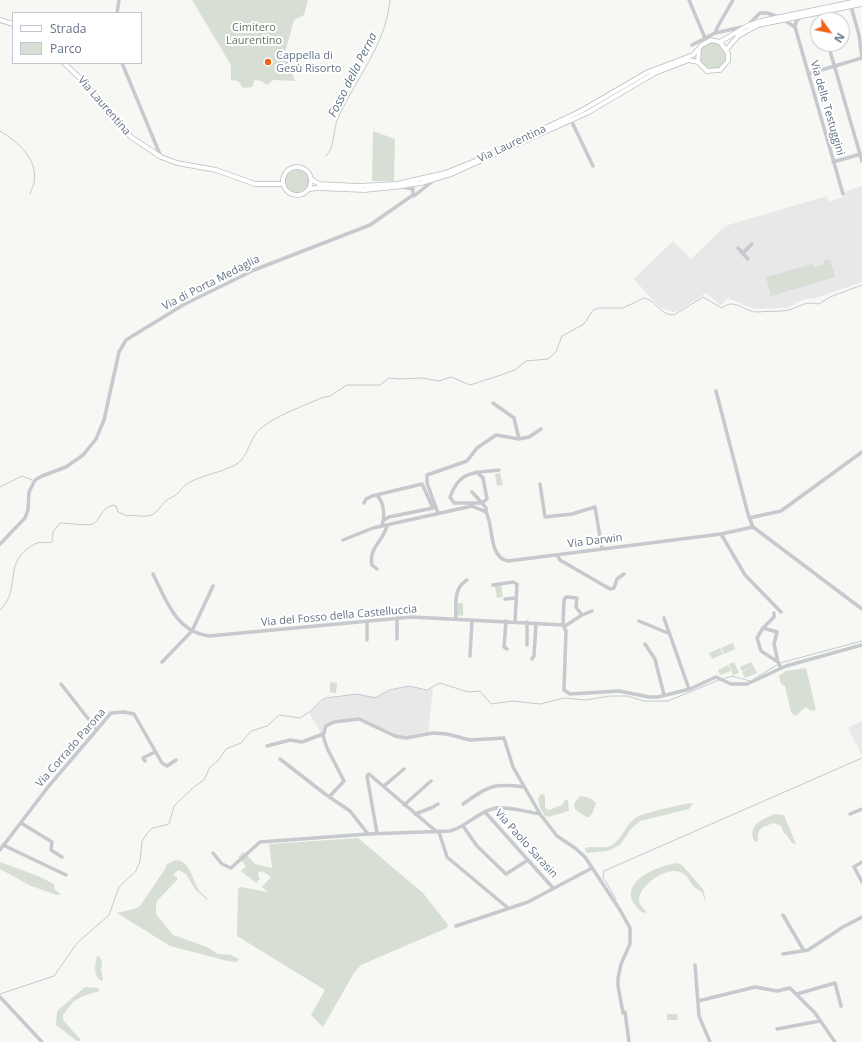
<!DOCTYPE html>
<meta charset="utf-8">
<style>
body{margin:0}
#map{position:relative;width:862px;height:1042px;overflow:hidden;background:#f7f7f3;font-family:"Open Sans",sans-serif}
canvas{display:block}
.legend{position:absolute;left:12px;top:12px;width:130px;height:52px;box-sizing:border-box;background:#fff;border:1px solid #c1c7cf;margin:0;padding:5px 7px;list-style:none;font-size:12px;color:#647387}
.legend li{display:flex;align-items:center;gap:8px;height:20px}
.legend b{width:20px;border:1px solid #c1c7cf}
.north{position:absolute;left:810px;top:12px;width:40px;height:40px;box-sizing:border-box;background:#fff;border:1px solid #c1c7cf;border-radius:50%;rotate:122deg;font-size:11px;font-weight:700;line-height:16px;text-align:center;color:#647387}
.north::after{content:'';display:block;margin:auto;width:14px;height:18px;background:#f0631a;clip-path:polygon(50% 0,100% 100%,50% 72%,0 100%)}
</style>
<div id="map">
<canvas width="862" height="1042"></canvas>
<ul class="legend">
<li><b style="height:5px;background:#fff"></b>Strada</li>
<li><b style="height:11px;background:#d7dfd4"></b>Parco</li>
</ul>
<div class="north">N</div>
</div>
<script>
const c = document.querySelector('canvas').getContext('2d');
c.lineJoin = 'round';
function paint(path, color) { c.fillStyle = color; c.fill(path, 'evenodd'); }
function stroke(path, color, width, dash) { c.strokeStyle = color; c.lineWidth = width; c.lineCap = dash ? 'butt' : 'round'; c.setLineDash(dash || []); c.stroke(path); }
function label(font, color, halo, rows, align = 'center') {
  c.font = font + ' "Open Sans",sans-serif'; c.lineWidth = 4; c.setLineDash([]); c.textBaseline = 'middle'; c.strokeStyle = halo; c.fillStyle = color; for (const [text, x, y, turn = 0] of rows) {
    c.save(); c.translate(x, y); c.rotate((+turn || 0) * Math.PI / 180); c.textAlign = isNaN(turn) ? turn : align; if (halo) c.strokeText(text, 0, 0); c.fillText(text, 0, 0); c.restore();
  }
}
const built = new Path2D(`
 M862,186V282L813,299L809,298L800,301L787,308L754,309L728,298L721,305L706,293L678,311L673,312L659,307L634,279L673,241L691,259L725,226L827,196L829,202L846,196L844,192Z
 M411,686L427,690L433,688L428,733L404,738L359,719L338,721L325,727L323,736L309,713L324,699L357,694L377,697L389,690Z
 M862,721V755L848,728Z`);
const green = new Path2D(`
 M192,0H308L304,15L294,20L285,53L295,81L272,80L270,83L266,85L262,81L255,80L252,87L243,88L238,81L231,80V65Z
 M699 56a14 14 0 1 1 28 0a14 14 0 1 1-28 0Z
 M373,131L395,139L394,181H372Z
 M285 181a12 12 0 1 1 24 0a12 12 0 1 1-24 0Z
 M830,259L835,277L771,296L766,277L813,264L814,267L824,264L823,261Z
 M500,473L503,485L497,486L495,474Z
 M501,585L503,597L497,598L495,586Z
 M458,603H463V616L457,615Z
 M733,643L735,649L724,654L721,648Z
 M720,648L723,654L712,659L709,653Z
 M734,662L739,673L733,675L729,664Z
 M751,662L757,673L745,678L742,672L750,668L742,671L740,667Z
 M728,665L731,671L720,675L718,670Z
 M806,668L816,710L811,711L806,707L795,716L791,712L785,686L781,684L779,676L786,671Z
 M330,682L337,683L336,693L330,692Z
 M541,794L545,795V808L549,810L562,805L565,800H568L569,811L548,817L545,816L540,807L538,799Z
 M582,796L590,798L596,803L593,812L589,817H586L575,809L574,804L579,797Z
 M689,803L693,804L689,809L640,821L631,829L620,845L608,851L586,853L585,848C594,845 604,850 612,845C623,838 626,823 637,817C649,811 675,807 689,803Z
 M775,814L784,815L796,844L792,843L786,834L784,833L781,826L773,823C761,828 757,828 758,841L755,842C746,826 762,819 775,814Z
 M358,838L423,893L448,925L447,928L361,965L354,973L323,1027L311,1015L325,990L237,936L238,889L241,887L268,892L262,887L271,877L262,871L259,872L258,875L260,879L256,883L241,871L246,866L238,857L244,852L255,864L272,868L269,844Z
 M176,860C191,862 191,878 199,890C201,893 205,896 208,899L207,900L195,889L186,874L178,870L173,875L177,877V880L157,901L156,906V914L173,935L207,947L218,954L231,955L239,959L237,962L228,961L170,946L117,913L134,909L140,906L165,869L167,864Z
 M0,862L38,876L54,884L55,890L61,894L57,895L31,886L0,869Z
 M678,863L682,865L703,889L706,901C703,898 704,895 702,893C700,890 697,889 694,887C689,881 688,875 680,872C666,866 638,886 639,901C640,906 645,910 647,913C641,913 638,909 635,905C618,881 660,865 678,863Z
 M97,956H99L102,961L101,970L103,979L102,981C93,978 95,964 97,956Z
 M85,987L97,988L100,991L83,996L73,1002L63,1015V1020L80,1039V1041H77L56,1025L57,1011Z
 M667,1014H677L678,1020H667Z`);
const stream = new Path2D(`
 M0,131C18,142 38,158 34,183C33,187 31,190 30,194
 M326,156C335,148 333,129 338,118C356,78 386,45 390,0
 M0,487L22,476L32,480
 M0,610C23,589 0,560 37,543C41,541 47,544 52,542L53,532L60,523C69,523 84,526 93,524C99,522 101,508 113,505L116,506L118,512L127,516C135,514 143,518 151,515C157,513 161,505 166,501C169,498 174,497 177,494C181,490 184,485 190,482C204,475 222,472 235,465C249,458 249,437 261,428C275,416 304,406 321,398L330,396L347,385H380L389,378L400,379L423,378L439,381L451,377L470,385L501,375L515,370L526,361L548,359L556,352L562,336L584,324L593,310L598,308H623L644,298C656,300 659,315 674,315L703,297L722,308C734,297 744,312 757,312C767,311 779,312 789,310C802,306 804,301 819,304L830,297L862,285
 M780,663L862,641
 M722,679L732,676L750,681
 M754,679L777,665
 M616,899L603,877L604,871L862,758
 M0,994L54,976L77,943L109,915L119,887L136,871L140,861L142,841L148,832L153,828L169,824L174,806L194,787L204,780L210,767L218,761L226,749L241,743L251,731L267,726L279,715L300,718L312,710L320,701L326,698L357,694L375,698L389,690L409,686L427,690L440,683L468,692L480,691L491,704L513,701L540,704L564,698L586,700L610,696H627L644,701H668L719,680`);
const minor = new Path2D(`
 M689,0L705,38
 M851,6L859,35L862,58
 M117,13L119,0
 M784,20L795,27L796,22L801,16
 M795,27L843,194
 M715,33L718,26L733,0
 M828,44L862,161
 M692,45L715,33L747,26L760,13H767L779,17
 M122,63L161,157
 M808,74L862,58
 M571,120L593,166
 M833,162L861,154
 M414,196L434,180
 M738,248L748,259
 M743,253L752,244
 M716,391L748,514L753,527L862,609
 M493,403L514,418L519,439
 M540,484L545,517L572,514L595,507L602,549
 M472,492L482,503L487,499L483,478L477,472
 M377,495C384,503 385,515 382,526
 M364,503L366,499L372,496L422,484L433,508L389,517L384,520
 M486,512V508L482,503H454L450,497C460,470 473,473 499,470
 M438,513L427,483V475L467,461L477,448L496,435L519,439L529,437L541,429
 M749,518L781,511L862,452
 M721,534L745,575L781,612
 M343,540L373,528L472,506L486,512C494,526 488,557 508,561L721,534L753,527
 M0,544L25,518L28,510L29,492L35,480L42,476L66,467L83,455L96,439L104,420L119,352L126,340L183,305L254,270L370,225L413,195V189L403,187
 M557,555L560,560L610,589L614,588L617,579L624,574
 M377,569L372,565C368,547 385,540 387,525
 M153,574C166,600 176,632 209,636L412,617L563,625L566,631L564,690L570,694L619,691L649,697H658L690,689L716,677L731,684H747L786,666L862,645
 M493,585L513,582L517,584L515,622
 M505,599L516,598
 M774,613V617L763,628L757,638L761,651L778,662L781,668
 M397,618V639
 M664,618L689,689
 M456,619C456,605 453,588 467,580
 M506,621L504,647L507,649
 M639,621L670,634
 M563,625L564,600L566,597L577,598L576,607L582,615
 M565,626L582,615L592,611
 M763,628L777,632L774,644L778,662
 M367,640V621
 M645,644L655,659L664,695
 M527,645V622
 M470,656L472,620
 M532,659L534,656L536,623
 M162,662L192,631L213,586
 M61,684L97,730
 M267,746L290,740L302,742L323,734
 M280,759L325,794L350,811L368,834
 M145,761L143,758L155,752
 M384,786L404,769
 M329,797L344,781L327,748L323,736L326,726L334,722L359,719L395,736L406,738L433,733L447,734L470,740L504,738L513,767L540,814L557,836L575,848L585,857L620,910L630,928V944L621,964L618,978V986L623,1013L625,1012L629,1042
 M463,804C489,786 492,783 524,787
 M404,805L431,781
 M485,812L553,888
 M415,814L431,808L438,804
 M850,814L862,809
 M21,823L52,842L51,850L62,857
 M463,826L477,846L506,874L528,860
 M439,832L447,857L508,908
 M377,833L367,776L369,774L437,832
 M3,845L66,875
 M0,850L48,787L111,713L124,712L134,714L162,763L167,766L176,760
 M213,853L222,864L231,868L260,842L368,834L450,831C466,827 477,813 492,809C503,805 528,812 540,814
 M862,862L854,867L862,882
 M783,915L804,951
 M456,926L528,902L592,868
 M783,954L808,950L843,927L862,917
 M695,965L699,1016L710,1042
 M797,994L835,983L841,1006
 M0,997L42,1042
 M698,1001L755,987L777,991L790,988L815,1013L835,1042
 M777,1029L820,1021`);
const major = new Path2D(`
 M0,20L13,24
 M720,42L747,26L761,21L862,0
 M727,49L738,36L758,25L862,4
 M64,63L84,82L131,137L161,157L177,163L216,170L255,184H283
 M283 181a14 14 0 1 1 28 0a14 14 0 1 1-28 0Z
 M311,179L319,184L358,186L397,184L445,173L475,161L581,111L648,72L693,55L702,45L711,40L720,42L728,53V61L720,70L707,71L698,62L699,49
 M309,189L318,188L364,190L395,187L421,183L451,174L587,113L655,73L689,60L698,62`);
const markers = [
 [268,62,4,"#f0631a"]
];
const parkNames = [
 ["Cimitero",254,28],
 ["Laurentino",254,41]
];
const poiNames = [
 ["Cappella di",276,56],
 ["Gesù Risorto",276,69]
];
const streetNames = [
 ["Via Laurentina",104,106,49],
 ["Via delle Testuggini",827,108,74],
 ["Via Laurentina",512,144,-25],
 ["Via di Porta Medaglia",211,283,-27],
 ["Via Darwin",595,541,-7],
 ["Via del Fosso della Castelluccia",339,616,-5],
 ["Via Corrado Parona",71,748,-49],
 ["Via Paolo Sarasin",526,844,48]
];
const waterNames = [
 ["Fosso della Perna",353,75,-63]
];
paint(built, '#e7e8e7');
paint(green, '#d7dfd4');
stroke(stream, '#c0cbd1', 1);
stroke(major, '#b9bcc1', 5.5);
stroke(minor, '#c6c9cd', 3.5);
stroke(major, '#fff', 4);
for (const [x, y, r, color] of markers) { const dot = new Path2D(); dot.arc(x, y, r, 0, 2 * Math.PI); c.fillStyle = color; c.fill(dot); stroke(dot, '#fff', 1.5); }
label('11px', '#61795f', '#fff', parkNames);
label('11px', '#647387', '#fff', poiNames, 'left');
label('11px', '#647387', '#fff', streetNames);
label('italic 12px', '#5f7683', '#fff', waterNames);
</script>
